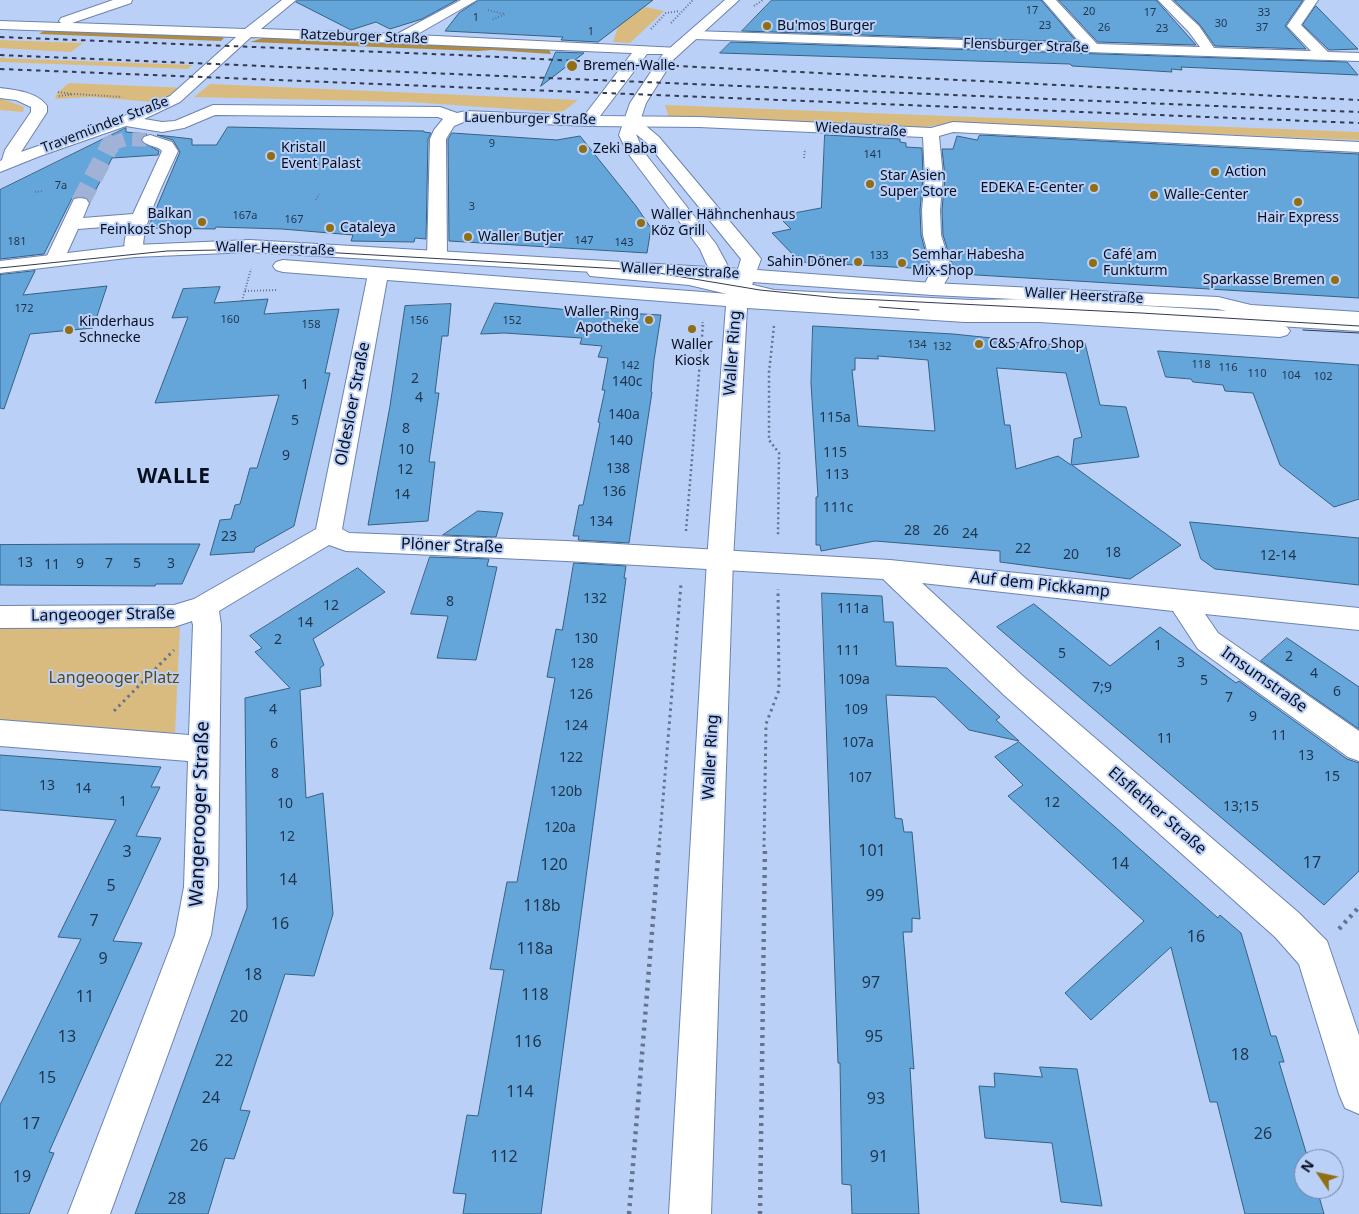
<!DOCTYPE html>
<meta charset="utf-8">
<style>
body{margin:0}
#map{position:relative;width:1359px;height:1214px;overflow:hidden;background:#bbd0f7;font-family:"Noto Sans",sans-serif}
canvas{display:block}
.north{position:absolute;left:1294px;top:1149px;width:50px;height:50px;box-sizing:border-box;background:#bbd0f7;border:1px solid #7382a1;border-radius:50%;rotate:304deg;font-size:14px;font-weight:700;line-height:20px;text-align:center;color:#070e1f}
.north::after{content:'';display:block;margin:auto;width:18px;height:22px;background:#916d13;clip-path:polygon(50% 0,100% 100%,50% 72%,0 100%)}
</style>
<div id="map">
<canvas width="1359" height="1214"></canvas>
<div class="north">N</div>
</div>
<script>
const c = document.querySelector('canvas').getContext('2d');
c.lineJoin = 'round';
function paint(path, color) { c.fillStyle = color; c.fill(path, 'evenodd'); }
function stroke(path, color, width, dash) { c.strokeStyle = color; c.lineWidth = width; c.lineCap = dash ? 'butt' : 'round'; c.setLineDash(dash || []); c.stroke(path); }
function label(font, color, halo, rows, align = 'center') {
  c.font = font + ' "Noto Sans",sans-serif'; c.lineWidth = 4; c.setLineDash([]); c.textBaseline = 'middle'; c.strokeStyle = halo; c.fillStyle = color; for (const [text, x, y, turn = 0] of rows) {
    c.save(); c.translate(x, y); c.rotate((+turn || 0) * Math.PI / 180); c.textAlign = isNaN(turn) ? turn : align; if (halo) c.strokeText(text, 0, 0); c.fillText(text, 0, 0); c.restore();
  }
}
const green = new Path2D(`
 M645,7L664,11L630,43L613,42L618,27L586,12L628,19Z
 M0,40L83,43L71,52L0,48Z
 M0,58L192,65L188,69L0,62Z
 M69,83L188,88L166,103L91,97L55,99L57,93Z
 M210,84L578,100L564,111L556,112L409,102L194,97Z
 M0,98L24,107L23,112L0,110Z
 M665,105L1359,132V140L950,123L919,128L669,118Z
 M0,626L180,627L175,734L0,724Z`);
const forest = new Path2D(`
 M47,29L218,36L224,38L221,41L39,34Z
 M263,38L543,49L549,50L551,54L492,50L478,51L250,42Z`);
const building = new Path2D(`
 M298,0H457L422,19L390,29L376,22L351,30L296,2Z
 M479,0H653L598,42L561,40L563,37L445,31L459,13Z
 M772,0H1041L1077,42L742,31Z
 M1059,0H1156L1196,45L1098,42Z
 M1174,0H1303L1285,26L1306,49L1215,46L1200,25Z
 M1316,6L1358,49L1329,50L1303,25Z
 M731,42L1347,62L1358,75L1181,67L1182,70L1171,69L1172,72L1072,66L1070,64L720,53Z
 M556,52L584,53L541,86Z
 M228,127L424,131V132L431,133L428,139L426,239L415,238L414,242L351,241L353,235L282,229L216,227L215,229L148,228L180,152L173,140L157,135L192,139V145H216Z
 M126,128V132L147,134L142,136L141,141L159,151L158,155L112,158L90,201L86,197L72,198L44,254L0,259V190Z
 M452,133L557,140L580,136L636,206L651,228L647,253L449,241L448,140Z
 M825,135L900,139V142L906,143V147L922,148L923,177L920,210L921,235L930,269L800,262L772,233L791,229L778,216L821,208Z
 M980,135L1359,154V298L960,274L959,270H954L943,235L942,210L945,177L942,149H953L957,136L977,140Z
 M35,271L23,295L107,286L93,328L30,334L4,409L0,408V275Z
 M220,287L214,303L268,299L264,314L339,309L325,373H330L294,526L255,548L254,552L210,555L220,520L231,519L235,505L240,504L250,468H257L279,395L155,403L188,317L172,318L183,289Z
 M495,303L570,310L661,315L654,360L651,392H652L629,543L578,540L579,536H573L579,505H583L600,423L598,422L605,390H602L608,358L598,357L602,346L580,344L582,338L504,333L481,334Z
 M451,304L448,336H442L435,393H439L429,462H435L428,521L368,525L390,406L405,306Z
 M813,326L953,334L992,338L993,341L1061,345L1060,341L1085,343L1100,405L1126,407L1139,457L1072,465L1181,545L1130,579L1000,562V551L875,541L821,551L820,545H816V497H818L811,383ZM878,356L928,360L935,431L858,426L852,370H855V358L878,359ZM997,368L1066,373L1082,437L1074,439L1071,465L1058,456L1016,469L1010,425H1005Z
 M1158,351L1359,365V499L1334,507L1280,465L1253,393L1225,391L1223,385L1193,382L1191,379L1166,377Z
 M478,511L503,513L496,537L443,535Z
 M1190,522L1359,538V585L1215,569L1201,559Z
 M118,544H200L182,584H156L155,586L0,585V545Z
 M430,557L489,559L487,566L497,567L476,660L437,658L448,616L411,614Z
 M574,563L626,566L624,578H626L541,1214H463L466,1194L453,1193L467,1115L478,1116L504,970L490,969L507,882H517L555,678L547,677L556,629L562,630Z
 M358,568L385,592L313,639L324,665L320,668L321,686L300,690L306,798L323,793L333,914L314,976L285,974L240,1110L250,1111L234,1159L225,1158L208,1214H135L247,908L245,698L290,688L255,652L262,648L250,636Z
 M822,593L882,596L884,622H893L896,666L947,668L1000,717L996,720L1019,741L969,730L935,697L886,695L895,818L902,819L904,832H912L920,919L912,918V932H903L914,1069L910,1068L919,1214H852L851,1185L842,1184L840,1063H838L836,1007Z
 M1034,604L1110,666L1160,627L1236,683L1239,681L1347,759L1359,763V871L1324,905L997,627Z
 M1287,638L1359,687V729L1261,661Z
 M1019,742L1218,918L1220,915L1241,933L1271,1036H1276L1284,1062H1279L1308,1159H1304V1189H1317L1324,1214H1245L1217,1102H1210L1171,947L1091,1020L1065,993L1144,921L1008,796L1023,785L995,757Z
 M0,755L161,767L151,787H160L136,836L161,838L113,941L142,943L49,1152L54,1153L29,1214H0V1105L81,939L58,937L116,820L0,810Z
 M1040,1067L1077,1069L1102,1206L1061,1202L1052,1143L985,1138L979,1086L995,1087L994,1073L1042,1077Z`);
const minorTunnelFar1 = new Path2D(`
 M111,144L125,139L150,140`);
const minorTunnel = new Path2D(`
 M80,203L110,145L115,143`);
const pathFar3 = new Path2D(`
 M754,6L763,0
 M488,10L505,14L492,20
 M671,23L693,0
 M651,29L666,13L680,11
 M58,92L72,94
 M59,96L75,94L122,97
 M804,158L805,149
 M35,192L44,191
 M316,200L319,194
 M245,291L277,290
 M242,301L251,269
 M702,326L703,320`);
const pathFar2 = new Path2D(`
 M774,326L769,372V440L779,453L778,536
 M686,531L703,325`);
const pathFar1 = new Path2D(`
 M114,711L174,650
 M659,847L681,584
 M764,847L766,724L779,690L778,589`);
const path = new Path2D(`
 M1339,929L1359,907
 M629,1214L659,846
 M760,1214L765,846`);
const minor = new Path2D(`
 M113,0H132L131,3L72,23L245,29L282,0H296L261,29L397,34L461,0H477L416,35L679,48L681,51L679,54H647L600,116L699,117L931,128L953,122L1359,142V152L953,132L939,136L943,177L940,210L941,235L952,270L939,293L932,295L925,293L922,289L932,270L923,235L922,210L925,177L923,137L699,127L591,126L466,121L454,126L446,139L447,257L444,261L437,263L430,261L427,257L430,139L434,130L443,119L438,117L215,115L184,128L162,132L126,126L40,156L0,172V161L2,160L5,150L31,112V107L16,100L0,98V88C16,90 37,92 47,106V112L21,152L138,111L170,96L236,37L0,29V21L61,23L59,21L61,18ZM251,37L632,53L584,116L466,111L457,113L440,107L213,105L175,121L162,122L144,119L180,102Z
 M1043,0H1056L1097,44L1200,47L1189,32L1158,0H1171L1199,26L1214,48L1311,51L1287,26L1305,0H1318L1301,25L1328,52L1359,53V61L694,39L687,35L694,31L1081,44Z
 M150,135L172,142L178,151C169,172 138,231 144,251L142,255L135,257L128,255C121,245 126,236 129,225L78,229L62,264L55,266L48,264L45,260L74,199L80,198L86,199L89,203L83,218L133,214L162,151C157,145 147,147 142,140L144,137Z
 M597,266L689,273L731,283L737,281L774,290L971,300L1033,299L1359,319V331L1033,311L971,312L774,302L763,299L754,303L723,293L689,285L590,276L587,272L590,268Z
 M378,268L385,270L388,274L342,529L349,533L566,541L890,560L1359,608V630L1205,614L1218,633L1359,731V761L1348,757L1198,649L1173,611L922,583L1024,677L1299,913L1327,941L1359,1035V1114L1345,1108L1339,1094L1299,964L1275,937L1004,695L883,579L566,561L346,551L329,545L219,611L221,625L218,887L211,935L110,1214H68L175,935L184,887L188,761L0,746V720L189,735L193,625L192,621L174,627L0,628V606L174,605L194,599L316,529L368,274L371,270Z`);
const major = new Path2D(`
 M725,0H739L673,60L646,103L640,121L659,137L758,255L761,259L757,270L932,283L1218,297L1251,305L1359,312V324L1251,317L1218,309L932,295L753,282L749,296L965,310H1039L1280,325L1287,327L1290,331L1287,335L1280,337L1039,322H965L747,308L733,560L711,1214H669L707,560L726,306L283,272L276,270L273,266L276,262L283,260L729,294L730,292L721,291L714,279L250,252L135,257L0,273V261L135,245L250,240L708,267L700,249L627,152L619,135L630,103L663,54ZM636,134L647,143L741,259L738,269L729,268L716,244L643,151Z`);
const tram = new Path2D(`
 M0,268L167,251L268,249L640,270L760,290L839,298L1141,313L1359,326
 M879,307L919,310
 M1303,330L1359,333`);
const rail = new Path2D(`
 M0,37L458,55L1359,100
 M0,55L1359,112
 M0,69L1359,123`);
const markers = [
 [767,26,5,"#916d13"],
 [572,66,6,"#916d13"],
 [583,149,5,"#916d13"],
 [271,156,5,"#916d13"],
 [1215,172,5,"#916d13"],
 [870,184,5,"#916d13"],
 [1094,188,5,"#916d13"],
 [1154,195,5,"#916d13"],
 [1298,202,5,"#916d13"],
 [202,222,5,"#916d13"],
 [641,223,5,"#916d13"],
 [330,228,5,"#916d13"],
 [468,237,5,"#916d13"],
 [858,262,5,"#916d13"],
 [902,263,5,"#916d13"],
 [1093,263,5,"#916d13"],
 [1335,280,5,"#916d13"],
 [649,320,5,"#916d13"],
 [692,329,5,"#916d13"],
 [69,330,5,"#916d13"],
 [979,344,5,"#916d13"]
];
const farNumbernames = [
 ["17",1032,11],
 ["20",1089,12],
 ["17",1150,13],
 ["33",1264,13],
 ["1",476,18],
 ["30",1221,24],
 ["23",1045,26],
 ["26",1104,28],
 ["37",1262,28],
 ["23",1162,29],
 ["1",591,32],
 ["9",492,144],
 ["141",873,155],
 ["7a",61,186],
 ["3",472,207],
 ["167a",245,216],
 ["167",294,220],
 ["147",584,241],
 ["181",17,242],
 ["143",624,243],
 ["133",879,256],
 ["172",24,309],
 ["160",230,320],
 ["156",419,321],
 ["152",512,321],
 ["158",311,325],
 ["134",917,345],
 ["132",942,347],
 ["118",1201,365],
 ["142",630,366],
 ["116",1228,368],
 ["110",1257,374],
 ["104",1291,376],
 ["102",1323,377]
];
const farPoinames = [
 ["Bu'mos Burger",777,26],
 ["Bremen-Walle",583,66],
 ["Kristall",281,148],
 ["Event Palast",281,164],
 ["Zeki Baba",593,149],
 ["Action",1225,172],
 ["Star Asien",880,176],
 ["Super Store",880,192],
 ["EDEKA E-Center",1084,188,"right"],
 ["Walle-Center",1164,195],
 ["Balkan",192,214,"right"],
 ["Feinkost Shop",192,230,"right"],
 ["Waller Hähnchenhaus",651,215],
 ["Köz Grill",651,231],
 ["Hair Express",1298,218,"center"],
 ["Cataleya",340,228],
 ["Waller Butjer",478,237],
 ["Semhar Habesha",912,255],
 ["Mix-Shop",912,271],
 ["Café am",1103,255],
 ["Funkturm",1103,271],
 ["Sahin Döner",848,262,"right"],
 ["Sparkasse Bremen",1325,280,"right"],
 ["Waller Ring",639,312,"right"],
 ["Apotheke",639,328,"right"],
 ["Kinderhaus",79,322],
 ["Schnecke",79,338],
 ["C&S Afro Shop",989,344],
 ["Waller",692,345,"center"],
 ["Kiosk",692,361,"center"]
];
const farStreetnames = [
 ["Ratzeburger Straße",364,37,2],
 ["Flensburger Straße",1026,46,2],
 ["Lauenburger Straße",530,119,1],
 ["Travemünder Straße",105,125,-21],
 ["Wiedaustraße",861,130,3],
 ["Waller Heerstraße",275,249,2],
 ["Waller Heerstraße",680,271,3],
 ["Waller Heerstraße",1084,296,3]
];
const numberNames = [
 ["2",415,379],
 ["140c",627,382],
 ["1",305,385],
 ["4",419,398],
 ["140a",624,415],
 ["115a",835,418],
 ["5",295,421],
 ["8",406,429],
 ["140",621,441],
 ["10",406,450],
 ["115",835,453],
 ["9",286,456],
 ["138",618,469],
 ["12",405,470],
 ["113",837,475],
 ["136",614,492],
 ["14",402,495],
 ["111c",838,508],
 ["134",601,522],
 ["28",912,531],
 ["26",941,531],
 ["24",970,534],
 ["23",229,537],
 ["22",1023,549],
 ["18",1113,553],
 ["20",1071,555],
 ["12-14",1278,556],
 ["13",25,563],
 ["9",80,564],
 ["7",109,564],
 ["5",137,564],
 ["3",171,564],
 ["11",52,565],
 ["132",595,599],
 ["8",450,602],
 ["12",331,606],
 ["111a",853,609],
 ["14",305,623],
 ["130",586,639],
 ["2",278,640],
 ["1",1158,646],
 ["111",848,651],
 ["5",1062,654],
 ["2",1289,657],
 ["3",1181,663],
 ["128",582,664],
 ["4",1314,674],
 ["109a",854,680],
 ["5",1204,681],
 ["7;9",1102,688],
 ["6",1337,692],
 ["126",581,695],
 ["7",1229,698],
 ["4",273,710],
 ["109",856,710],
 ["9",1253,717],
 ["124",576,726],
 ["11",1279,736],
 ["11",1165,739],
 ["107a",858,743],
 ["6",274,744],
 ["13",1306,756],
 ["122",571,758],
 ["8",275,774],
 ["15",1332,777],
 ["107",860,778],
 ["13",47,786],
 ["14",83,789],
 ["120b",566,792],
 ["1",123,802],
 ["12",1052,803],
 ["10",285,804],
 ["13;15",1241,807],
 ["120a",560,828],
 ["12",287,837]
];
const streetNames = [
 ["Waller Ring",733,353,-86],
 ["Oldesloer Straße",353,404,-79],
 ["Plöner Straße",452,546,2],
 ["Auf dem Pickkamp",1040,585,6],
 ["Langeooger Straße",103,615,-1],
 ["Imsumstraße",1264,680,35],
 ["Waller Ring",711,757,-87],
 ["Elsflether Straße",1157,811,41]
];
const parkNames = [
 ["Langeooger Platz",114,678]
];
const nearNumbernames = [
 ["101",872,851],
 ["3",127,852],
 ["17",1312,863],
 ["14",1120,864],
 ["120",554,865],
 ["14",288,880],
 ["5",111,886],
 ["99",875,896],
 ["118b",542,906],
 ["7",94,921],
 ["16",280,924],
 ["16",1196,937],
 ["118a",535,949],
 ["9",103,959],
 ["18",253,975],
 ["97",871,983],
 ["118",535,995],
 ["11",85,997],
 ["20",239,1017],
 ["13",67,1037],
 ["95",874,1037],
 ["116",528,1042],
 ["18",1240,1055],
 ["22",224,1061],
 ["15",47,1078],
 ["114",520,1092],
 ["24",211,1098],
 ["93",876,1099],
 ["17",31,1124],
 ["26",1263,1134],
 ["26",199,1146],
 ["112",504,1157],
 ["91",879,1157],
 ["19",22,1177],
 ["28",177,1199]
];
const nearStreetnames = [
 ["Wangerooger Straße",200,814,-88]
];
const districtNames = [
 ["WALLE",174,477]
];
paint(green, '#dabb7f');
paint(forest, '#b08c43');
paint(building, '#65a6da');
stroke(building, '#356183', 1);
stroke(minorTunnelFar1, '#a0b3d7', 14, [14, 8]);
stroke(minorTunnel, '#a0b3d7', 19, [19, 9]);
stroke(minor, '#6c83b0', 2);
stroke(major, '#6c83b0', 2);
stroke(pathFar3, '#65738f', 2, [1, 2]);
stroke(pathFar2, '#65738f', 2.5, [2, 3]);
stroke(pathFar1, '#65738f', 3, [2.5, 4]);
stroke(path, '#65738f', 4.5, [3, 5]);
paint(minor, '#fff');
paint(major, '#fff');
stroke(tram, '#313b51', 1);
stroke(rail, '#313b51', 2, [4.5, 4.5]);
for (const [x, y, r, color] of markers) { const dot = new Path2D(); dot.arc(x, y, r, 0, 2 * Math.PI); c.fillStyle = color; c.fill(dot); stroke(dot, '#bbd0f7', 2); }
label('11px', '#1e344e', null, farNumbernames);
label('14px', '#070e1f', '#bbd0f7', farPoinames, 'left');
label('14px', '#070e1f', '#bbd0f7', farStreetnames);
label('14px', '#1e344e', null, numberNames);
label('16px', '#070e1f', '#bbd0f7', streetNames);
label('16px', '#60470d', '#bbd0f7', parkNames);
label('16px', '#1e344e', null, nearNumbernames);
label('19px', '#070e1f', '#bbd0f7', nearStreetnames);
c.letterSpacing = '1px';
label('bold 21px', '#070e1f', '#bbd0f7', districtNames);
c.letterSpacing = '0px';
</script>
